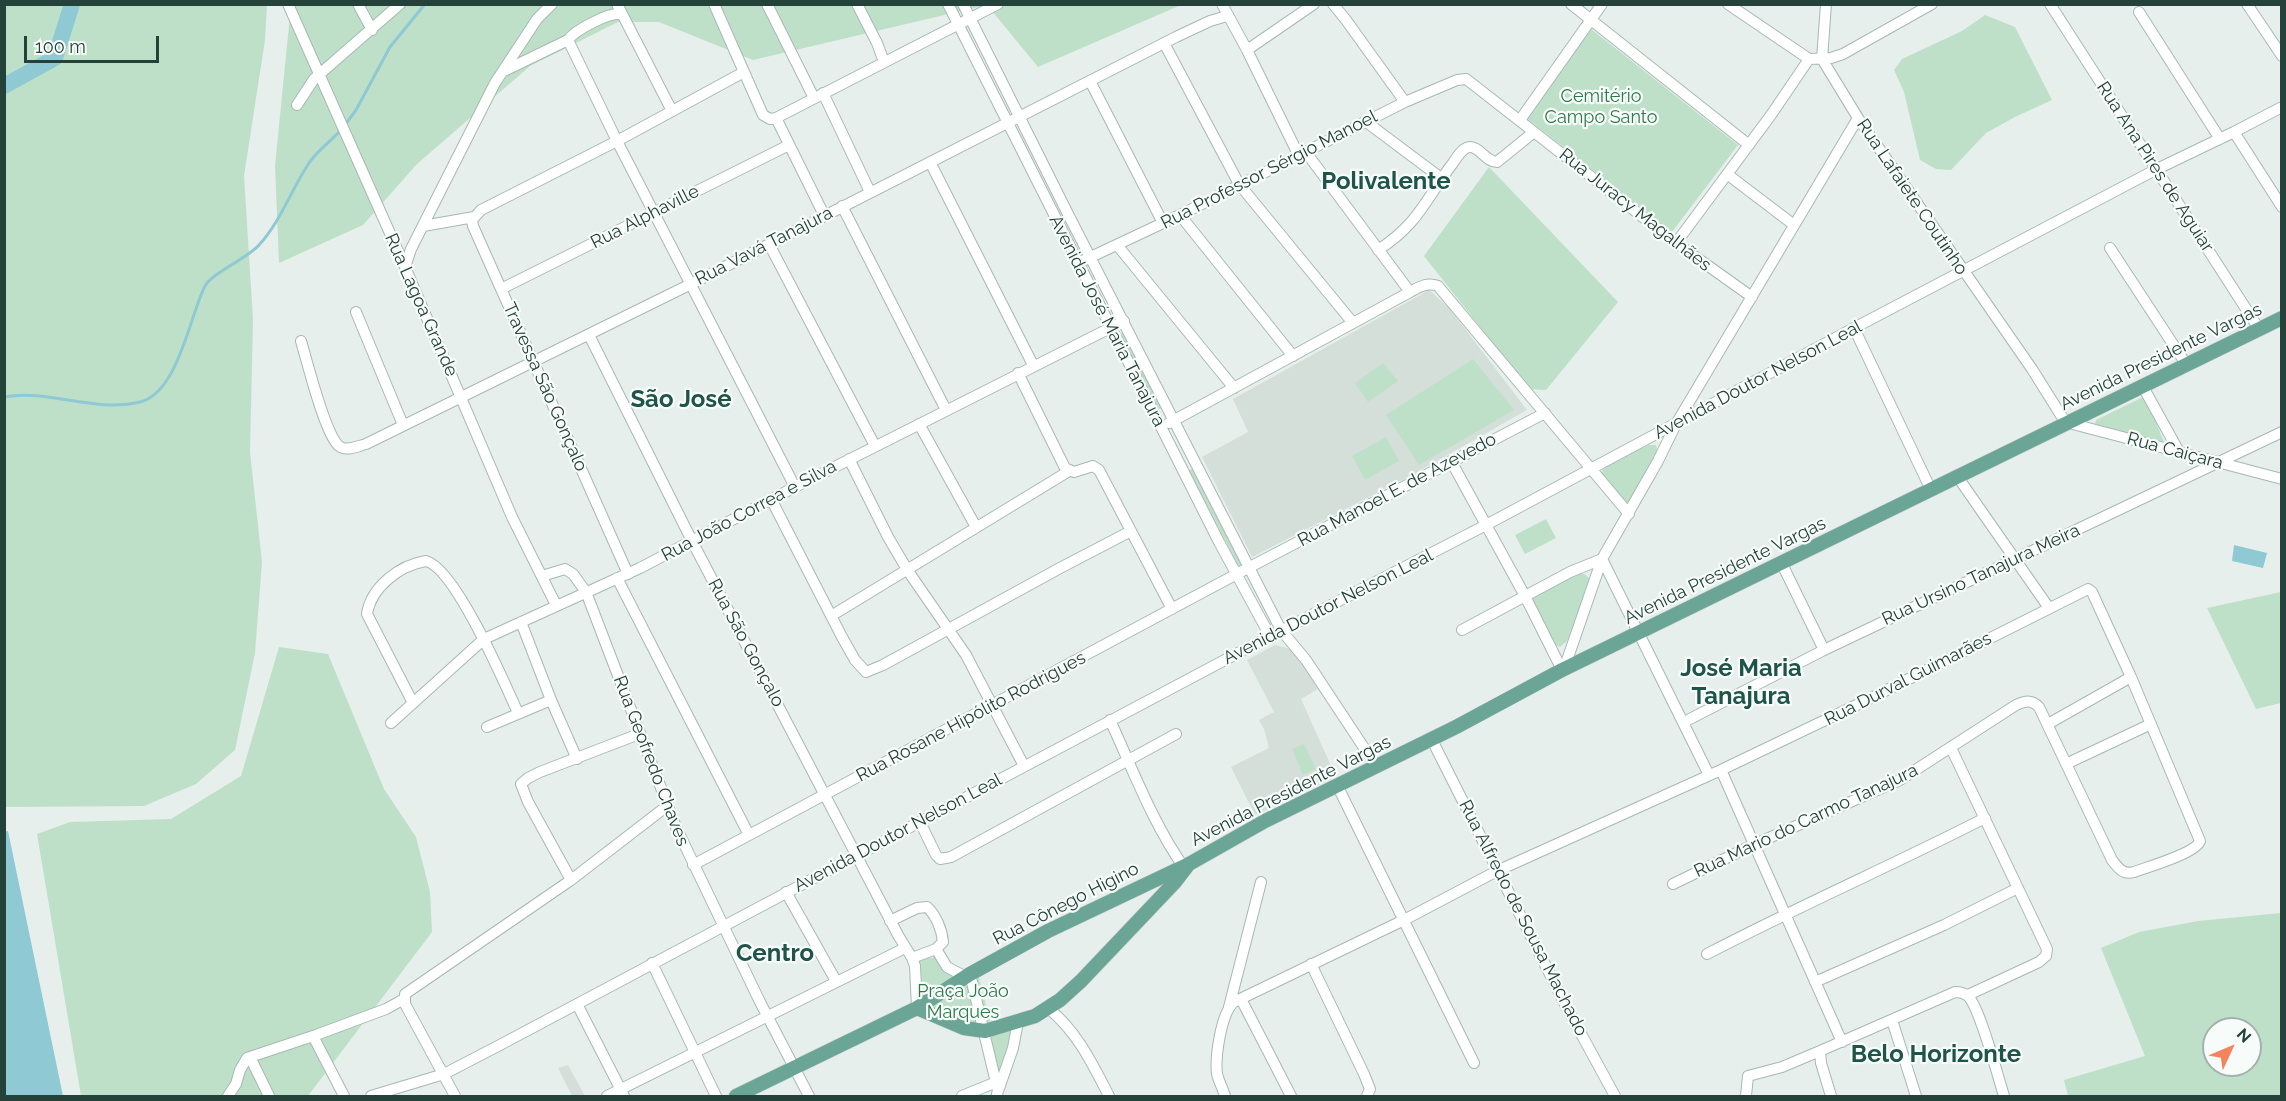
<!DOCTYPE html>
<meta charset="utf-8">
<style>
body{margin:0}
#map{position:relative;width:2286px;height:1101px;overflow:hidden;background:#e6efeb;font-family:Raleway,sans-serif}
canvas{display:block}
.frame{position:absolute;inset:0;border:6px solid #24423a;pointer-events:none}
.north{position:absolute;left:2202px;top:1017px;width:60px;height:60px;box-sizing:border-box;background:#f7fbf9;border:2px solid #a3b1ad;border-radius:50%;rotate:46deg;font-size:16px;font-weight:700;line-height:24px;text-align:center;color:#24423a}
.north::after{content:'';display:block;margin:auto;width:21px;height:27px;background:#f4845f;clip-path:polygon(50% 0,100% 100%,50% 72%,0 100%)}
.scale{position:absolute;left:24px;top:36px;width:135px;height:27px;box-sizing:border-box;border:3px solid #24423a;border-top:0;padding-left:8px;font-size:18px;line-height:21px;white-space:nowrap;color:#24423a;-webkit-text-stroke:4px #f7fbf9;paint-order:stroke}
</style>
<div id="map">
<canvas width="2286" height="1101"></canvas>
<div class="frame"></div>
<div class="north">N</div>
<div class="scale">100 m</div>
</div>
<script>
const c = document.querySelector('canvas').getContext('2d');
c.lineJoin = 'round';
function paint(path, color) { c.fillStyle = color; c.fill(path, 'evenodd'); }
function stroke(path, color, width, dash) { c.strokeStyle = color; c.lineWidth = width; c.lineCap = dash ? 'butt' : 'round'; c.setLineDash(dash || []); c.stroke(path); }
function label(font, color, halo, rows, align = 'center') {
  c.font = font + ' Raleway,sans-serif'; c.lineWidth = 4.5; c.setLineDash([]); c.textBaseline = 'middle'; c.strokeStyle = halo; c.fillStyle = color; for (const [text, x, y, turn = 0] of rows) {
    c.save(); c.translate(x, y); c.rotate((+turn || 0) * Math.PI / 180); c.textAlign = isNaN(turn) ? turn : align; if (halo) c.strokeText(text, 0, 0); c.fillText(text, 0, 0); c.restore();
  }
}
const built = new Path2D(`
 M1429,290L1449,308L1527,410L1414,474L1252,557L1202,457L1248,432L1233,399Z
 M1275,645L1294,650L1318,689L1301,699L1336,777L1255,815L1231,767L1269,748L1264,729L1259,720L1274,712L1247,660Z
 M568,1065L585,1096H572L558,1068Z`);
const green = new Path2D(`
 M4,5H267L265,40L244,176L253,320L250,452L262,562L255,653L235,750L196,784L144,806L5,807Z
 M291,5H1181L1038,67L987,5L753,60L659,22H618L530,66L417,164L363,225L279,263L275,166Z
 M1985,15L2015,27L2052,100L2015,117L1986,133L1951,170L1936,169L1920,160L1904,92L1894,70L1902,59L1962,31Z
 M1591,29L1738,145L1672,232L1525,117Z
 M1489,167L1618,302L1546,390L1529,389L1424,256Z
 M1126,332L1164,407L1159,409L1119,334Z
 M1473,359L1514,410L1419,465L1386,415Z
 M1383,363L1398,381L1368,402L1355,383Z
 M2143,397L2150,408L2164,442L2095,424L2096,420Z
 M1386,437L1399,461L1365,480L1352,456Z
 M1649,445H1656L1657,450L1629,502L1626,503L1601,477L1603,469L1620,457Z
 M1194,469L1244,564L1239,567L1189,470Z
 M1546,519L1556,538L1525,554L1515,535Z
 M1580,573L1586,575L1590,580L1567,641L1560,647L1554,644L1531,599L1534,595Z
 M2281,592V703L2256,709L2207,608Z
 M279,647L328,654L384,789L416,837L430,892L432,932L308,1096H81L37,834L70,822L171,819L241,776Z
 M1304,744L1316,769L1303,775L1292,749Z
 M2281,913V1096H2068L2064,1080L2145,1056L2101,948L2139,932L2198,921ZM2214,1029H2250V1065H2214Z
 M936,957L947,973L978,974L991,1024L981,1033L923,1011L915,960Z
 M1013,1029L1002,1079H993L989,1041L991,1032Z`);
const water = new Path2D(`
 M2234,545L2267,553L2263,568L2232,561Z
 M8,831L63,1096H5L4,832Z`);
const stream = new Path2D(`
 M345,125L356,110L390,47L425,4
 M4,397C49,389 93,413 140,402C178,393 190,315 205,286C212,273 248,258 259,245C281,221 291,190 309,163C317,151 331,141 341,130`);
const river = new Path2D(`
 M4,86L55,58L72,4`);
const minor = new Path2D(`
 M288,4L405,267L512,517L556,605
 M358,4L372,30
 M617,4L672,111
 M714,4L763,115L770,119L776,118L998,4
 M767,4L814,98
 M857,4L877,43L884,62
 M948,4L1219,542L1270,636
 M963,4L1068,214L1281,630L1306,660L1376,766
 M1222,4L1247,50L1298,154
 M1333,4L1346,20L1405,102
 M1571,4L1749,145
 M1728,4L1809,59L1831,58L1843,54L1932,4
 M2050,4L2259,329
 M2247,4L2282,56
 M2139,12L2220,139
 M568,40L617,141L795,487
 M1164,43L1239,184L1353,323
 M1247,50L1314,4
 M1822,59L1858,118L2032,369L2062,417L2069,423L2282,479
 M1822,59L1826,4
 M506,70L568,40C575,30 609,12 622,14
 M1090,81L1163,223
 M823,93L870,192
 M297,105L314,79L400,4
 M776,118L824,215
 M1520,120L1602,4
 M1365,121L1441,178
 M2234,132L2282,207
 M1305,151L1410,292
 M930,162L1033,365
 M1727,174L1794,225
 M842,206L946,410
 M1180,215L1293,356
 M423,226L474,217
 M1676,243L1771,115L1809,59
 M769,244L875,446
 M1117,245L1234,388
 M2110,248L2186,364
 M1378,250C1419,224 1426,198 1453,163C1457,157 1463,147 1470,147C1480,147 1486,162 1497,162L1534,132
 M1078,263L1180,215L1405,102L1457,80L1466,79L1470,82L1676,243L1752,297
 M405,267L411,249L495,83L537,19L552,4
 M501,289C597,241 693,193 789,145
 M356,312L403,425
 M1854,328L1931,490
 M589,335L692,541L898,935L912,958L936,949L943,942C942,930 936,915 927,907L917,908L890,921
 M301,341C307,361 325,435 339,446C346,452 358,446 366,444L691,284L1176,37L1210,21L1227,16
 M1018,373L1065,468L1074,472L1093,466L1099,470L1172,609
 M2142,385L2178,450
 M1169,423L1410,292C1419,287 1427,282 1438,286L1629,514
 M919,424L976,527
 M849,459L888,537L908,571L966,655L1024,766
 M1451,461L1525,596L1562,670
 M1957,476L2049,608
 M771,499L842,637L855,660L866,672L883,665L1060,568L1131,531
 M1781,562L1824,650
 M628,574L473,226L472,220L481,210L617,141L744,72
 M542,576L565,569L573,574L586,592L676,827L760,1002L809,1096
 M617,578L749,835
 M831,616L1069,471
 M521,622L551,700L577,759
 M1462,630L1570,572L1602,559L1709,775
 M1564,669L1602,559L1658,461L1676,424L1858,118
 M413,703L367,614C371,587 400,565 426,561C455,568 505,684 518,713
 M1110,720C1133,770 1153,824 1185,869
 M1684,722L1824,650L2282,432
 M391,723L484,639L640,568L795,487L1124,321
 M2048,724L2131,677
 M487,727L551,700
 M1432,740L1567,1008L1615,1096
 M1951,748L2047,949L2046,956L2039,962L1968,995
 M2066,764L2151,724
 M1721,770L1842,1042
 M1337,785L1474,1063
 M920,822L936,855L940,859L951,857L1176,734
 M693,865L1248,568L1545,413
 M571,880L528,802L521,784L528,778L540,772L639,734
 M786,892L836,981
 M936,949L947,967L966,977
 M1707,954C1799,906 1893,865 1985,818
 M912,958L915,966L917,1008
 M652,963L716,1096
 M1311,964L1364,1074L1370,1089L1367,1096
 M970,974L998,1091
 M1815,982L1944,925L2018,888
 M1241,999L1291,1096
 M577,1004L624,1096
 M1229,1007L1261,882
 M1048,1008C1077,1031 1093,1065 1109,1096
 M1892,1020L1916,1096
 M313,1036L344,1096
 M1820,1051L1821,1063L1831,1096
 M250,1057L269,1096
 M997,1094L1013,1048L1018,1022
 M228,1096L236,1084L240,1070L247,1058L316,1035L386,1009L404,999
 M371,1096L444,1074L498,1046L1238,653L1486,525L1854,328L2157,169L2234,132L2282,107
 M455,1096L405,1004V994L571,880L667,806
 M607,1096L905,948
 M962,1096L994,1083
 M1225,1096C1223,1089 1219,1082 1217,1074C1215,1057 1221,1013 1234,1002L1404,920L1497,871L1721,770L1865,701L2088,589L2092,592L2131,677L2200,841C2196,853 2148,867 2134,872C2123,875 2118,868 2112,860L2039,707C2031,699 2025,701 2016,705L1900,780L1753,845L1673,884
 M1746,1096L1748,1076L1782,1067L1820,1051L1955,992C1960,992 1964,993 1968,996C1980,1008 1998,1077 2004,1096`);
const major = new Path2D(`
 M917,1008L964,1028L985,1031L1035,1016L1060,1000L1081,981L1175,882L1188,865
 M736,1096L917,1008L970,974L1048,931L1189,864L1265,821L1456,727L1562,670L2282,318`);
const parkNames = [
 ["Cemitério",1601,97],
 ["Campo Santo",1601,118],
 ["Praça João",963,992],
 ["Marques",963,1013]
];
const streetNames = [
 ["Rua Ana Pires de Aguiar",2155,167,57],
 ["Rua Professor Sérgio Manoel",1269,170,-27],
 ["Rua Lafaiete Coutinho",1912,197,56],
 ["Rua Juracy Magalhães",1635,210,38],
 ["Rua Alphaville",645,217,-27],
 ["Rua Vavá Tanajura",764,246,-27],
 ["Rua Lagoa Grande",421,305,66],
 ["Avenida José Maria Tanajura",1107,321,63],
 ["Avenida Presidente Vargas",2161,357,-26],
 ["Avenida Doutor Nelson Leal",1758,380,-28],
 ["Travessa São Gonçalo",545,387,66],
 ["Rua Caiçara",2175,451,15],
 ["Rua Manoel E. de Azevedo",1397,490,-28],
 ["Rua João Correa e Silva",749,511,-28],
 ["Avenida Presidente Vargas",1725,571,-26],
 ["Rua Ursino Tanajura Meira",1981,575,-25],
 ["Avenida Doutor Nelson Leal",1328,607,-27],
 ["Rua São Gonçalo",746,643,62],
 ["Rua Durval Guimarães",1908,679,-27],
 ["Rua Rosane Hipólito Rodrigues",971,717,-28],
 ["Rua Geofredo Chaves",651,761,69],
 ["Avenida Presidente Vargas",1291,791,-27],
 ["Rua Mario do Carmo Tanajura",1806,821,-25],
 ["Avenida Doutor Nelson Leal",898,833,-28],
 ["Rua Cônego Higino",1066,904,-27],
 ["Rua Alfredo de Sousa Machado",1523,918,63]
];
const districtNames = [
 ["Polivalente",1386,182],
 ["São José",681,400],
 ["José Maria",1741,669],
 ["Tanajura",1741,697],
 ["Centro",775,954],
 ["Belo Horizonte",1936,1055]
];
paint(built, '#d4dfda');
paint(green, '#bfe0c8');
paint(water, '#8ec9d4');
stroke(stream, '#8ec9d4', 3);
stroke(river, '#8ec9d4', 16);
stroke(minor, '#a8b8b2', 12);
stroke(major, '#c2cac8', 15);
stroke(minor, '#fff', 10);
stroke(major, '#6aa596', 14);
label('18px', '#2d7a4b', '#f7fbf9', parkNames);
label('18px', '#24423a', '#f7fbf9', streetNames);
label('bold 24px', '#1f5548', '#f7fbf9', districtNames);
</script>
